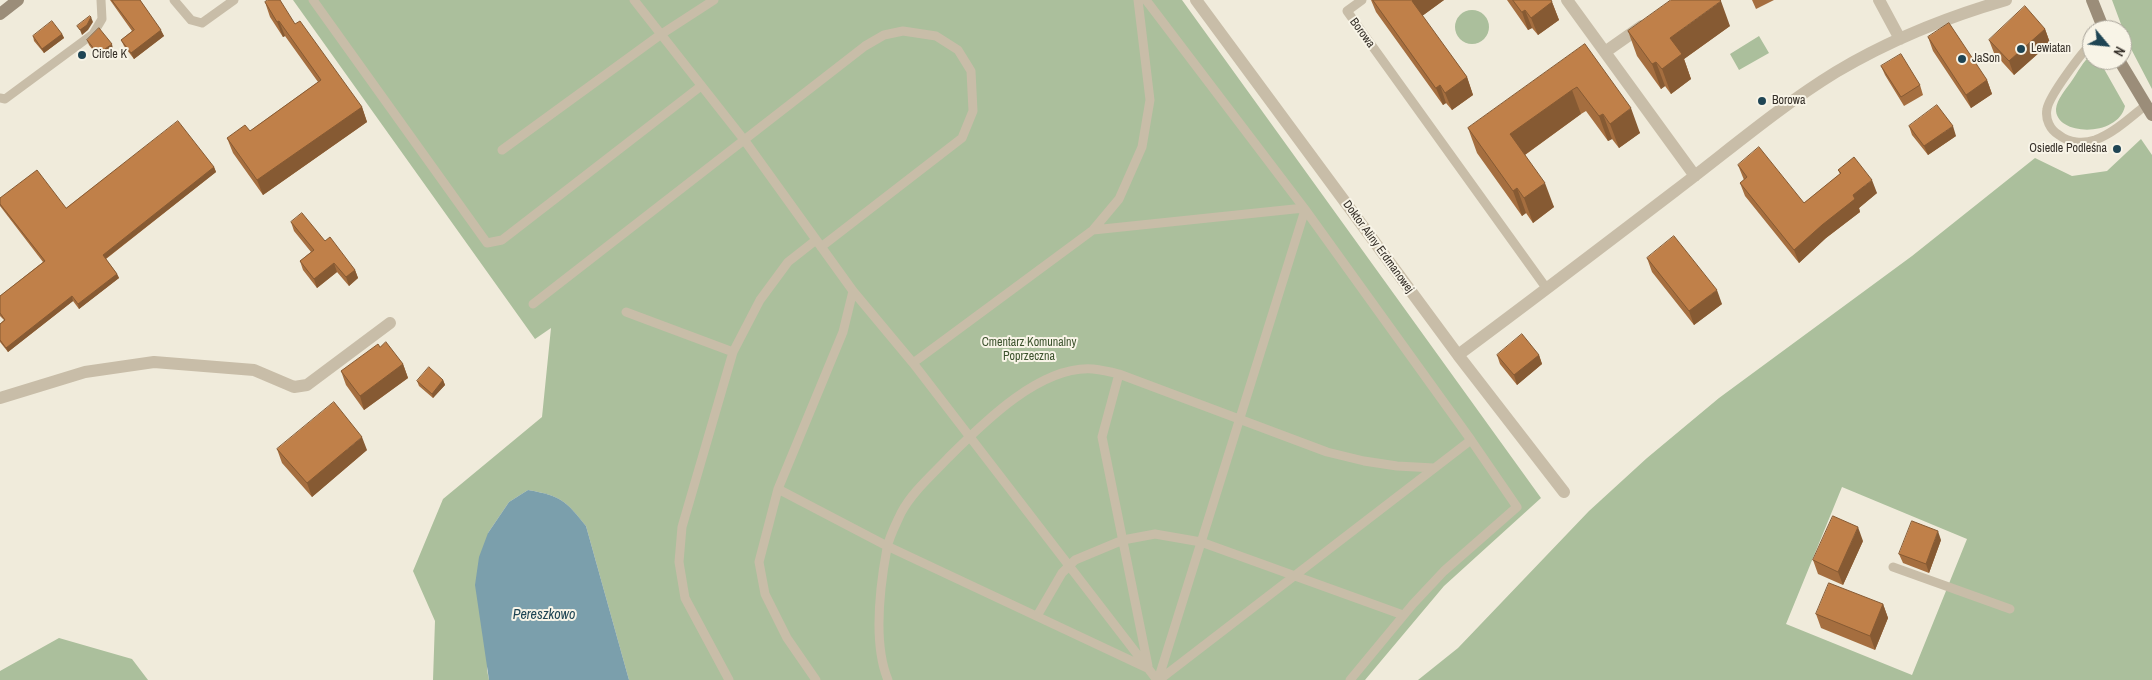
<!DOCTYPE html>
<meta charset="utf-8">
<style>
body{margin:0}
#map{position:relative;width:2152px;height:680px;overflow:hidden;background:#f0ebdb;font-family:"Archivo Narrow",sans-serif}
canvas{display:block}
.north{position:absolute;left:2082px;top:20px;width:50px;height:50px;box-sizing:border-box;background:#f8f4e7;border:1px solid #aaa59b;border-radius:50%;rotate:118deg;font-size:14px;font-weight:700;line-height:20px;text-align:center;color:#352f28}
.north::after{content:'';display:block;margin:auto;width:18px;height:22px;background:#1f4554;clip-path:polygon(50% 0,100% 100%,50% 72%,0 100%)}
</style>
<div id="map">
<canvas width="2152" height="680"></canvas>
<div class="north">N</div>
</div>
<script>
const c = document.querySelector('canvas').getContext('2d');
c.lineJoin = 'round';
function paint(path, color) { c.fillStyle = color; c.fill(path, 'evenodd'); }
function stroke(path, color, width, dash) { c.strokeStyle = color; c.lineWidth = width; c.lineCap = dash ? 'butt' : 'round'; c.setLineDash(dash || []); c.stroke(path); }
function label(font, color, halo, rows, align = 'center') {
  c.font = font + ' "Archivo Narrow",sans-serif'; c.lineWidth = 4; c.setLineDash([]); c.textBaseline = 'middle'; c.strokeStyle = halo; c.fillStyle = color; for (const [text, x, y, turn = 0] of rows) {
    c.save(); c.translate(x, y); c.rotate((+turn || 0) * Math.PI / 180); c.textAlign = isNaN(turn) ? turn : align; if (halo) c.strokeText(text, 0, 0); c.fillText(text, 0, 0); c.restore();
  }
}
const green = new Path2D(`
 M293,0H1182L1541,498L1444,586L1365,680H629L586,526C565,500 561,496 528,490L509,502L488,533L487,670L489,680H433L435,621L413,571L443,499L542,417L551,328L535,339Z
 M2112,0H2152V89L2128,43Z
 M1455 27a17 17 0 1 1 34 0a17 17 0 1 1-34 0Z
 M1759,36L1769,53L1739,70L1730,54Z
 M2092,54V60H2099L2125,106C2118,138 2055,136 2056,109C2057,99 2066,89 2071,82C2078,72 2083,61 2092,54Z
 M2141,139L2152,155V680H1418L1458,648L1589,511L1647,458L1719,398L1912,256L2035,158L2072,176L2107,171ZM1842,487L1967,539L1912,675L1786,624Z
 M59,638L132,659L148,680H0V671Z`);
const water = new Path2D(`
 M528,490C561,496 565,500 586,526L629,680H489L475,585L479,557L488,533L509,502Z`);
const lane = new Path2D(`
 M174,0L191,20L202,23L234,0
 M313,0L487,243L502,240L701,86
 M634,0L745,141L853,291L913,363L1157,680
 M1146,0L1304,208L1471,440L1159,680
 M1362,0L1347,11L1547,289
 M2092,43C2082,52 2049,96 2047,109C2045,119 2050,130 2059,135C2069,143 2083,144 2095,140C2114,133 2131,117 2146,105
 M0,98L5,99L93,34L102,19L101,0
 M502,150L660,35L714,0
 M1093,230L1304,208
 M533,304L865,46L884,35L903,31L936,36L958,50L971,71L973,111L962,138L821,247
 M626,312L733,352
 M913,363L1093,230L1119,199L1142,147L1150,100L1138,0
 M1119,374L1102,437L1148,666
 M778,489L887,546L1147,668
 M1893,567L2010,609
 M1037,616L1062,573L1075,560L1123,540L1155,534L1201,542L1403,615
 M729,680L685,598L679,562L682,527L733,352L760,300L788,262L816,240
 M816,680L787,638L765,594L759,562L778,489L843,332L853,291
 M888,680C873,644 880,586 887,548C889,537 896,524 901,513C912,492 932,475 948,458C982,424 1040,365 1093,369C1102,370 1111,372 1119,374L1327,452L1364,461L1397,466L1434,468
 M1158,680L1305,210
 M1350,680L1413,604L1444,571L1517,507L1471,440`);
const street = new Path2D(`
 M1196,0L1458,355L1564,492
 M1567,0L1695,176
 M1879,0L1900,39
 M1605,52L1642,26
 M1458,355C1531,301 1603,246 1675,191C1728,151 1779,107 1836,72C1888,41 1947,17 2006,0
 M0,398L85,372L154,362L254,370L294,387L307,385L390,323`);
const secondary = new Path2D(`
 M2092,0L2104,30
 M0,14L18,0
 M2119,60L2152,115`);
const wall = new Path2D(`
 M110,0H140L164,36L134,59L124,46L121,40L132,31Z
 M1371,0H1444L1422,16L1467,77L1473,95L1452,110L1446,103L1443,105L1376,12Z
 M1507,0H1551L1552,2L1559,20L1538,35L1532,28L1528,30Z
 M1752,0H1774L1756,9Z
 M265,2L295,24L362,107L367,122L263,195L233,153L227,138L250,131L318,82L285,36L283,37L270,17Z
 M1730,26L1684,59L1691,79L1671,94L1665,86L1661,89L1637,56L1628,31Z
 M2045,29L2050,43L2014,75L1994,53L1989,40Z
 M62,34L64,38L44,53L34,41L33,36Z
 M1928,37L1987,80L1992,94L1971,108L1933,51Z
 M87,40L113,49L100,59L89,45Z
 M1585,44L1640,133L1619,148L1612,139L1608,141L1586,111L1581,114L1525,155L1554,207L1533,223L1526,213L1522,216L1477,153L1468,128Z
 M1881,66L1920,85L1923,95L1904,106L1885,75Z
 M1909,126L1956,136L1928,155L1912,135Z
 M1738,165L1804,203L1840,174L1838,170L1877,193L1859,208L1860,212L1826,238L1799,263L1745,196L1740,183L1744,180Z
 M214,167L216,172L106,259L117,274L119,278L79,309L73,301L8,352L0,342V324L4,320L0,316V296L43,262L0,206V198L66,208Z
 M291,222L325,241L355,270L358,278L349,286L337,272L317,288L303,270L300,261L311,252L294,231Z
 M1647,258L1722,304L1694,325L1652,272Z
 M380,347L403,364L408,378L364,410L346,385L341,371Z
 M1497,355H1539L1542,364L1517,385L1500,364Z
 M443,380L445,385L433,398L419,386L417,381Z
 M277,449L367,450L312,497L282,463Z
 M1941,540L1929,573L1903,563L1899,554Z
 M1863,541L1843,585L1818,574L1813,560Z
 M1883,604L1888,618L1875,650L1821,628L1816,614Z`);
const shadedWall = new Path2D(`
 M1413,0H1444L1418,19L1412,1Z
 M1721,1L1730,26L1684,59L1691,79L1671,94L1662,69L1670,38Z
 M1552,2L1559,20L1538,35L1531,18Z
 M1525,10L1532,28L1528,30L1522,12Z
 M91,17L93,22L88,30L82,35L80,30Z
 M279,21L285,36L283,37L277,22Z
 M2045,29L2050,43L2014,75L2009,61Z
 M161,30L164,36L134,59L131,53Z
 M62,34L64,38L44,53L42,49Z
 M112,44L113,49L100,59L98,54Z
 M1656,62L1665,86L1661,89L1652,64Z
 M1467,77L1473,95L1452,110L1445,93Z
 M1987,80L1992,94L1971,108L1966,95Z
 M1440,85L1446,103L1443,105L1436,88Z
 M1572,90L1581,114L1519,159L1510,134Z
 M362,107L367,122L263,195L257,180Z
 M1631,108L1640,133L1619,148L1610,124Z
 M1603,114L1612,139L1608,141L1599,116Z
 M1953,126L1956,136L1928,155L1924,146Z
 M214,167L216,172L104,260L103,255Z
 M1872,180L1877,193L1859,208L1860,212L1826,238L1799,263L1794,250L1853,195Z
 M1545,183L1554,207L1533,223L1524,198Z
 M1517,188L1526,213L1522,216L1513,191Z
 M334,263L337,272L317,288L314,279Z
 M355,270L358,278L349,286L346,277Z
 M117,274L119,278L79,309L78,304Z
 M1717,290L1722,304L1694,325L1689,311Z
 M72,296L73,301L8,352L6,348Z
 M1539,355L1542,364L1517,385L1514,375Z
 M403,364L408,378L364,410L360,396Z
 M443,380L445,385L433,398L432,394Z
 M362,437L367,450L312,497L307,483Z
 M1858,527L1863,541L1843,585L1838,572Z
 M1938,531L1941,540L1929,573L1926,564Z
 M1883,604L1888,618L1875,650L1870,636Z`);
const building = new Path2D(`
 M112,0H140L161,30L131,53L121,40L134,30Z
 M268,0H280L295,24L300,21L362,107L257,180L227,138L245,125L250,131L321,80L279,21L277,22L265,2Z
 M1373,0H1413L1412,1L1467,77L1445,93L1440,85L1436,88Z
 M1513,0H1551L1552,2L1531,18L1525,10L1522,12Z
 M1671,0H1720L1721,1L1670,38L1682,54L1662,69L1656,62L1652,64L1628,31Z
 M2025,6L2045,29L2009,61L1989,40Z
 M90,16L91,17L87,25L80,30L77,26Z
 M52,21L62,34L42,49L33,36Z
 M1949,23L1987,80L1966,95L1928,37Z
 M99,28L112,44L98,54L87,40Z
 M1585,44L1631,108L1610,124L1603,114L1599,116L1577,87L1572,90L1510,134L1545,183L1524,198L1517,188L1513,191L1468,128Z
 M1901,54L1920,85L1901,97L1881,66Z
 M1937,105L1953,126L1924,146L1909,126Z
 M178,121L214,167L103,255L117,274L78,304L72,296L6,348L0,340V324L5,320L0,313V296L45,261L0,204V198L37,170L66,208Z
 M1759,147L1804,203L1841,173L1838,170L1854,157L1872,180L1853,195L1855,199L1822,225L1794,250L1740,183L1747,177L1738,165Z
 M302,213L325,241L330,237L355,270L346,277L334,263L314,279L300,261L314,250L291,222Z
 M1674,236L1717,290L1689,311L1647,258Z
 M1522,334L1539,355L1514,375L1497,355Z
 M386,342L403,364L360,396L341,371L378,344L380,347Z
 M429,367L443,380L432,394L417,381Z
 M334,402L362,437L307,483L277,449Z
 M1833,516L1858,527L1838,572L1813,560Z
 M1912,521L1938,531L1926,564L1899,554Z
 M1829,583L1883,604L1870,636L1816,614Z`);
const markers = [
 [2021,49,5,"#1f4554"],
 [82,55,5,"#1f4554"],
 [1962,59,5,"#1f4554"],
 [1762,101,5,"#1f4554"],
 [2117,149,5,"#1f4554"]
];
const streetNames = [
 ["Borowa",1362,33,54],
 ["Doktor Aliny Erdmanowej",1378,247,54]
];
const poiNames = [
 ["Lewiatan",2031,49],
 ["Circle K",92,55],
 ["JaSon",1972,59],
 ["Borowa",1772,101],
 ["Osiedle Podleśna",2107,149,"right"]
];
const parkNames = [
 ["Cmentarz Komunalny",1029,343],
 ["Poprzeczna",1029,357]
];
const waterNames = [
 ["Pereszkowo",544,615]
];
paint(green, '#abbf9c');
paint(water, '#7b9fac');
stroke(lane, '#c8bda8', 9);
stroke(street, '#c8bda8', 12);
stroke(secondary, '#9b8d79', 12);
paint(wall, '#a56e3f');
paint(shadedWall, '#865a33');
paint(building, '#c08049');
stroke(building, '#865a33', 1);
for (const [x, y, r, color] of markers) { const dot = new Path2D(); dot.arc(x, y, r, 0, 2 * Math.PI); c.fillStyle = color; c.fill(dot); stroke(dot, '#f8f4e7', 2); }
label('12px', '#352f28', '#f8f4e7', streetNames);
label('12px', '#352f28', '#f8f4e7', poiNames, 'left');
label('12px', '#3c522d', '#f8f4e7', parkNames);
label('italic 14px', '#1f4554', '#f8f4e7', waterNames);
</script>
